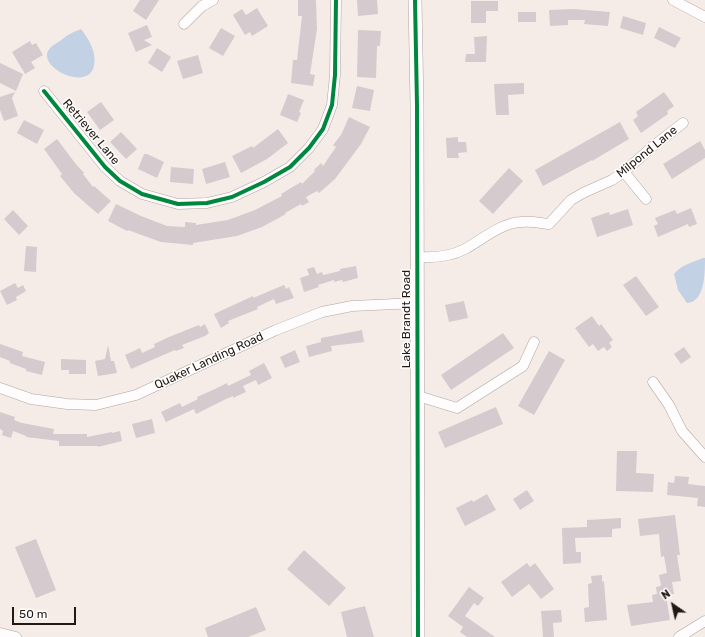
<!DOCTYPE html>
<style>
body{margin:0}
#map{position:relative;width:705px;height:637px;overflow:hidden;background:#f5ece8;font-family:Rubik,sans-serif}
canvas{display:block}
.north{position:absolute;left:653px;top:585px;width:40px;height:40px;-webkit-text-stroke:3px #fff;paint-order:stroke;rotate:326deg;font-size:11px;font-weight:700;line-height:16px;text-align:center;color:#241811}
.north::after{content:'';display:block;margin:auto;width:14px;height:18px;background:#241811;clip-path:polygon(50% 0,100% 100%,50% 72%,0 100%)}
.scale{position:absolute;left:12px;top:607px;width:64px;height:18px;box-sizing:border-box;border:2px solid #241811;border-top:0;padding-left:5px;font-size:12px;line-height:14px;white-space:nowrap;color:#241811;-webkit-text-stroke:3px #fff;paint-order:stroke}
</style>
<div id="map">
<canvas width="705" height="637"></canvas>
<div class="north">N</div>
<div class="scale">50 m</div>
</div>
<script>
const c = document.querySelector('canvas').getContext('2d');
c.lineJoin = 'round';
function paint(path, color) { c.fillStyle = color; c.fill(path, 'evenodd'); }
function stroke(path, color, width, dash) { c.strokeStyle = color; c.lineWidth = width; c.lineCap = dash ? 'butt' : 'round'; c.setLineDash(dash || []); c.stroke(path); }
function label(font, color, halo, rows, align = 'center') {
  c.font = font + ' Rubik,sans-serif'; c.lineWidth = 3; c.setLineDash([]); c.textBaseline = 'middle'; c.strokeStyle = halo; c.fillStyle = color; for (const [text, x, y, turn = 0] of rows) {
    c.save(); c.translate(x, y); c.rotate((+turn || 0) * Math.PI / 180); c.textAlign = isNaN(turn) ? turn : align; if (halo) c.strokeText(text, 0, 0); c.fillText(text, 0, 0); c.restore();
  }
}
const water = new Path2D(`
 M81,29C89,39 97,53 94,66C88,92 39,68 48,51C51,46 56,43 60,41C67,35 73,32 81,29Z
 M703,258H705C705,273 705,302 687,303L678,290L674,274C681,265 693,262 703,258Z`);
const building = new Path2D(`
 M140,0H159L146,20L133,11Z
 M298,0H316L317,29L310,74L315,75L313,86L291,83L293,60H297L302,16H298Z
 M357,0H377L378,14L358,16Z
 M471,1H498V11H486V23H471Z
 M257,8L268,26L252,36L250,32L245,35L233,15L242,9L246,15Z
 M574,9L610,12L608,26L584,24L585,20H568V25L550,26L549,10Z
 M518,12H536V22H518Z
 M623,16L646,23L643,35L620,28Z
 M147,25L152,37L144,40L152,45L136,52L128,33Z
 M659,27L681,38L675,48L654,38Z
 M221,28L235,36L223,56L209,48Z
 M358,30L381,31L380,46H377L376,78L357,77Z
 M487,36L486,62H465L466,54H475L474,37Z
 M30,41L32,45L36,43L43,55L31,62L35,68L25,74L12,52Z
 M157,48L171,57L162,72L148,63Z
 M198,55L203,73L183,79L177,61Z
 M0,63L23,74L16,91L0,83Z
 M524,83V94L508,95L509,115H496L494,84Z
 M357,86L374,90L370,111L352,108Z
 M15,92L12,98L18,116L4,121L0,110V97Z
 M664,92L674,106L667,111L668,114L641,133L633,120L638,116L636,112Z
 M288,94L304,100L299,112L301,113L297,122L280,115Z
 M101,102L114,120L100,130L87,112Z
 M349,117L370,127L361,144L335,179L319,193L317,191L306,197L309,202L302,206L301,204L285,213L286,214L262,227L237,236L193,243V245L161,242L128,230L127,231L108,221L116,204L141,216L167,226L185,227V222L196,223V225L228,220L255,210L282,196L281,194L301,182L302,184L315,171L314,170L321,163L323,166L336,147L333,145L341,135Z
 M24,120L44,130L37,144L17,133Z
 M620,122L629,139L592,161V160L543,186L535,170Z
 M278,129L288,143L267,159L241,173L232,156L252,146L253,148Z
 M121,132L137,149L126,159L110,142Z
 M458,137V142H466L467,152L458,153L459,158H447L446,138Z
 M57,139L75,163L84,173L83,174L93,187L94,186L111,201L98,214L74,193L60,176L62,174L44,149Z
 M700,141L705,150V158L672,179L663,164Z
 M144,154H147L164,162L157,178L138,169Z
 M225,162L230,177L206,184L202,169Z
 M171,167L194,169L193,184L170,182Z
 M509,168L523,181L493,214L479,201Z
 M691,208L697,224L689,227L688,224L658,237L654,226L658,224L655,218L675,210L677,214Z
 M628,209L633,225L597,237L591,218L609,212L610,215Z
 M13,210L28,226L19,235L4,219Z
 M26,246L37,247L36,272L24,271Z
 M356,266L358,278L343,282L342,280L334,282V280L318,285L319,287L304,292L300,278L309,275L307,269L314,267L317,274L322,272L323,275L340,271V269Z
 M636,276L659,307L646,316L623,285Z
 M15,283L18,288L23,285L26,291L16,297L17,300L7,305L0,291Z
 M284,285L286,289L289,287L294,298L276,304L274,299L257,307L258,309L228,321L229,323L221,328L214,314L253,296V298Z
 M464,301L468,318L449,322L445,305Z
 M592,316L599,326L601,324L613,340L609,343L612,347L607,351L604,347L598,351L593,344L589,347L575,328Z
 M205,324L209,333L205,336L182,345L184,348L176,351L175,350L131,369L125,355L140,348L142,353L155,347L154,344L169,337L199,325L200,327Z
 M362,330L364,342L331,346L332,351L309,357L306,346L321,342V338Z
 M503,333L514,348L451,390L441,375Z
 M0,344L23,352L22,356L45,362L42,375L26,371V369L10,363V361L0,357Z
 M108,345L111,361H114L117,373L98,376L95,361L105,359Z
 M684,347L691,357L681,364L674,354Z
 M295,350L300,362L285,368L280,357Z
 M549,351L565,360L534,415L518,406Z
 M61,359L86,360V374H69V370H61Z
 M264,363L272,378L258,385L256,380L243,386L246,392L233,398V396L226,399L196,414L194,409L166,422L161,412L180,403L182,407L198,399L197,397L215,389L227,383L228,386L251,375L249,371Z
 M496,407L503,424L445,448L438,432Z
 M0,412L15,417L14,420L22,423L54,429L53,434H87V437L112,432V433L120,431L122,441L98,447V446H59V441L26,437V436L13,431L11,438L2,435L3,431L0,429Z
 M152,419L155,433L136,438L132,424Z
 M617,451H637L636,473L654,474L653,492L616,491Z
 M675,476L689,477L688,484L705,486V507L697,506L698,498L667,495L668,482L674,483Z
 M527,490L534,501L520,510L513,499Z
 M487,494L496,510L465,526L456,508L472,500L473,502Z
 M675,515L680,555H677L681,581L672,582L674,594L666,595L670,620L631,626L627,605L653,602L652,595L657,594L656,587L661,586L659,575L667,573L664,556L661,557L659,534L640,536L638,519Z
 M621,518V528L612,529V537L575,538L576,552H581V563L563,564L562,528L587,527V520Z
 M36,539L56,590L36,598L15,547Z
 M304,550L346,588L329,606L287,569Z
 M527,563L530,567L535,563L554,589L541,599L529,584L512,597L501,582Z
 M602,575V582L604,581L607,620L585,622L584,608L589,607L588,584L592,583L591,576Z
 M469,587L484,598L478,606L474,603L465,616L495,637H467L460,632L463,627L448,616Z
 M365,606L374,637H347L341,612Z
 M256,607L266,630L248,637H208L205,628Z
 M561,610L562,622L553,623L554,637H543L541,611Z`);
const minor = new Path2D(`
 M673,0L705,17
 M184,24L202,6L213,0
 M44,91L105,167L120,181L142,194L178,204L207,203L232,197L264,182L290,167L309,148L323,129L332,105L335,75L336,0
 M624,172L646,199
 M417,257C434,258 450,257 465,249C483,239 501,223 521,222C530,221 540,223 549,224L571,200L583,193L612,180L624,172L652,147L683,123
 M653,382L669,405L682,431L705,457
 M0,388L31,399L67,404L96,405L136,395L276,330L322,312L352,306L417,303
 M418,396L457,408L523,366L534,342
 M0,633L16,637
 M679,637L705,621`);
const tertiary = new Path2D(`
 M415,0L417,105L418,637`);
const cycleway = new Path2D(`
 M415,0L417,105L418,637
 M44,91L105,167L120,181L142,194L178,204L207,203L232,197L264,182L290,167L309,148L323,129L332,105L335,75L336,0`);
const streetNames = [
 ["Retriever Lane",91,132,50],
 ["Milpond Lane",647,152,-39],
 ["Lake Brandt Road",407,319,-90],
 ["Quaker Landing Road",209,361,-25]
];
paint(water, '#c3d1e5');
paint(building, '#d5cace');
stroke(minor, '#afa5a0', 11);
stroke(tertiary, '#afa5a0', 14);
stroke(minor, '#fefcfc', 10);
stroke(tertiary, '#fefcfc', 13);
stroke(cycleway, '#00873e', 4);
label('12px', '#241811', '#fff', streetNames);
</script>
